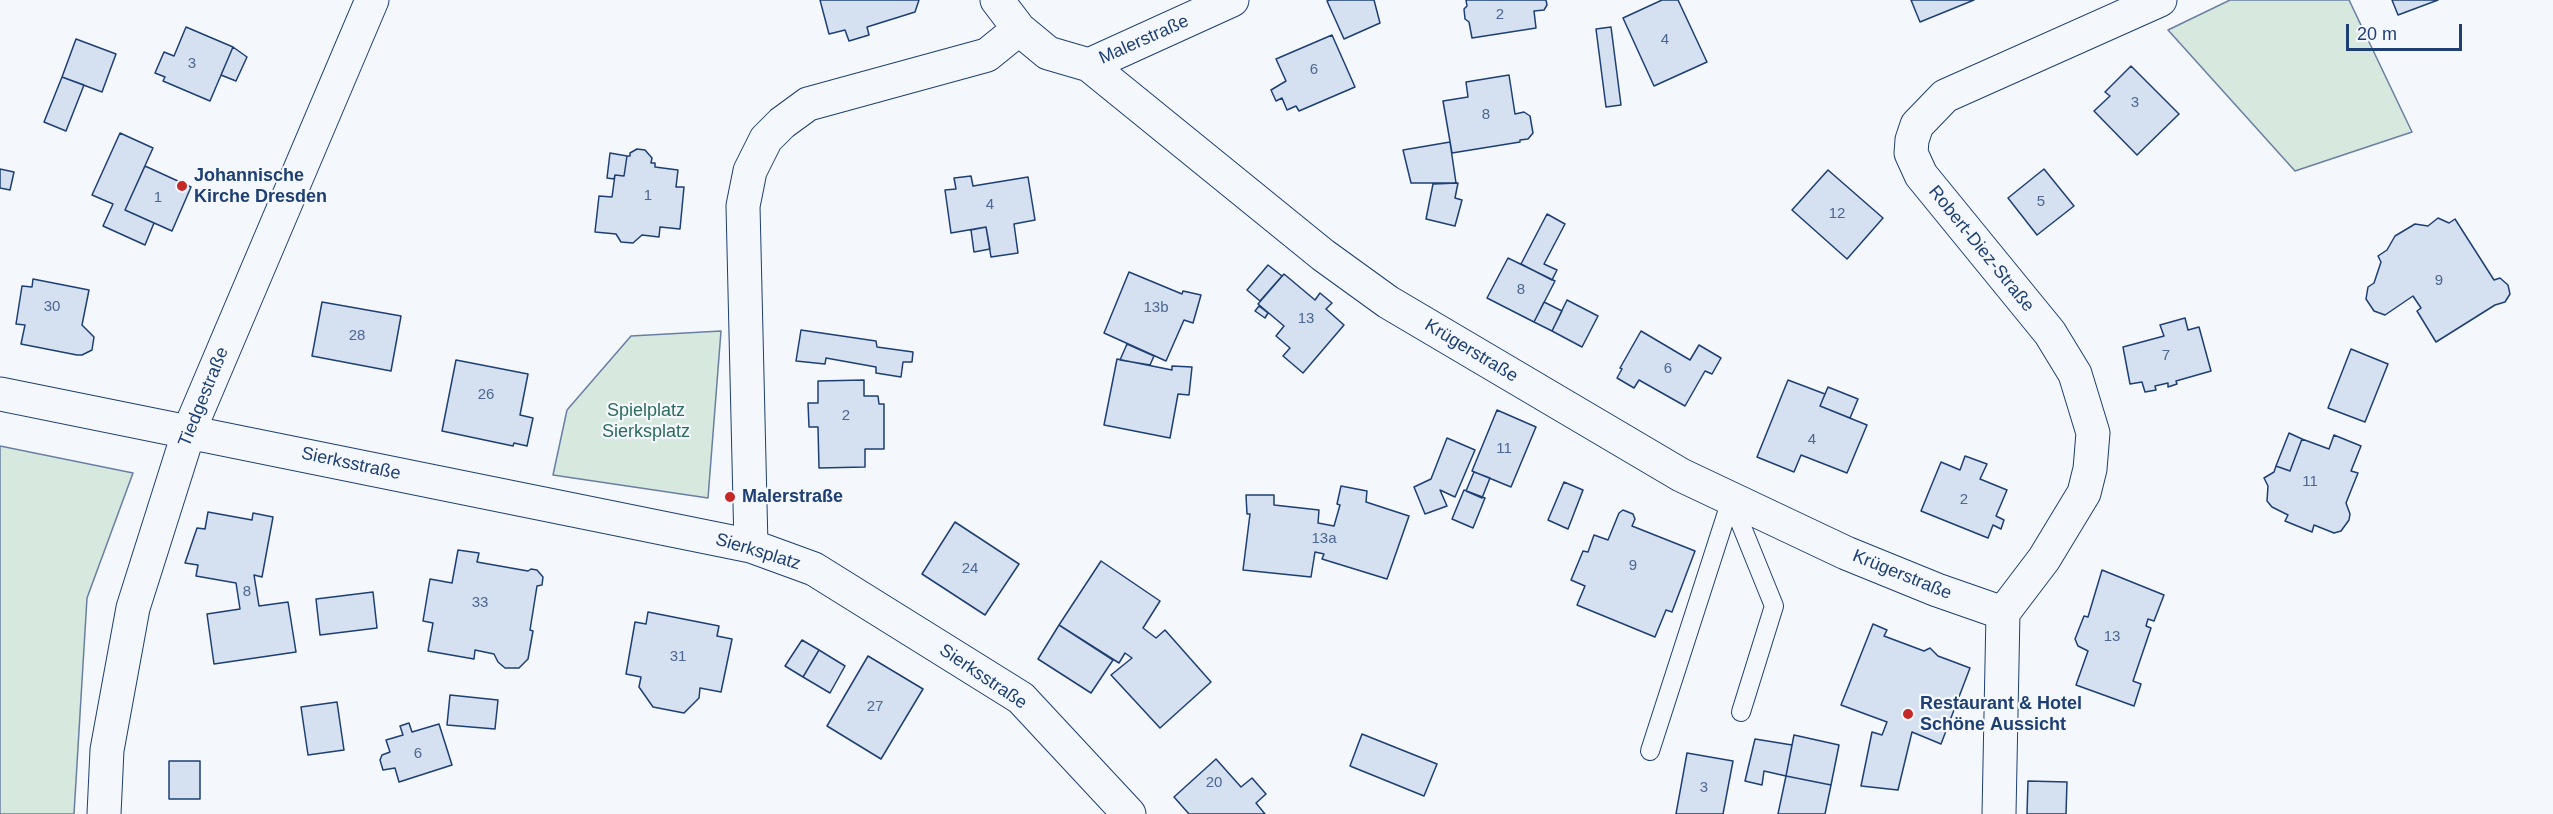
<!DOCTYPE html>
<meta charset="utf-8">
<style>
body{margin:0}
#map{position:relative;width:2553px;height:814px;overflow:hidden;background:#f4f7fb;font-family:Arial,sans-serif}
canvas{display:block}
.scale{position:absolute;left:2346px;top:24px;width:116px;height:27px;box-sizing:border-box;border:3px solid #1d3f73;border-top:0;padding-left:8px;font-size:18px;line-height:21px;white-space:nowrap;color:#1d3f73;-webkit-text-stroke:4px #f4f7fb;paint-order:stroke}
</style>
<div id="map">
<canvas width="2553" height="814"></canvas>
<div class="scale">20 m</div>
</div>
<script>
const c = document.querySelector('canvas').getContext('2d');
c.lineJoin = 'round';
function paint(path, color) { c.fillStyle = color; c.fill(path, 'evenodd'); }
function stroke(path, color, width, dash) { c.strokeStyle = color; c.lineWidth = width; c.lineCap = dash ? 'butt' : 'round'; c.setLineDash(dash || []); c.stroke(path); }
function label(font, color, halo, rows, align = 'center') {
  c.font = font + ' Arial,sans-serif'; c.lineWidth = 4.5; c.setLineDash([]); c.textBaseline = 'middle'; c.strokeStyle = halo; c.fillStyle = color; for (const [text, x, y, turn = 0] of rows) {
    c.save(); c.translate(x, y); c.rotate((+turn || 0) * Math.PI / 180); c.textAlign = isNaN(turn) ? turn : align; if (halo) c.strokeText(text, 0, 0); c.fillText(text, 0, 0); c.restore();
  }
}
const green = new Path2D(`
 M2230,0H2349L2412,132L2295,171L2168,30Z
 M721,331L708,498L553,475L567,410L631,336Z
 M0,446L133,473L87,598L74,814H0Z`);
const building = new Path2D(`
 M820,0H919L915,12L867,27L869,35L849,41L845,30L829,34Z
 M1330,0H1374L1380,23L1344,39L1327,1Z
 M1466,0H1546L1547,5L1544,10L1534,11L1536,28L1472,38L1469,22L1465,19L1464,9L1467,6Z
 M1662,0H1678L1707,62L1654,86L1623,18Z
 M1911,0H1974L1920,22Z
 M2392,0H2438L2398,15Z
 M186,27L233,47L210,101L163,81L165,77L155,73L164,52L174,56Z
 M1611,27L1621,105L1606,107L1596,29Z
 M1332,35L1355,87L1299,111L1296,106L1287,110L1282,98L1276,101L1271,90L1286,81L1276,59Z
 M76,39L116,54L102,92L62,77Z
 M233,47L247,57L236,81L221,75Z
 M2131,66L2179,114L2137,155L2094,111L2110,96L2105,92Z
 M1509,75L1515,114L1524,112L1530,116L1533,133L1528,139L1520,140V142L1452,153L1443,101L1468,97L1466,82Z
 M62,77L84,85L66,131L44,122Z
 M120,133L153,148L125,210L154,223L145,245L103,226L113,204L92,195Z
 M1450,142L1456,183H1411L1403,150Z
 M637,149L645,150L652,158L651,163H655V167L678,170L676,187H684L680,229L660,227L659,237L642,235L633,243L621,242L616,234L595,232L599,196L612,197L615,175L624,176L627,156H630V153Z
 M610,153L627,156L624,176L615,175L614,179L607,178Z
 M145,166L191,187L172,231L125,210Z
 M0,169L14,172L10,190L0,188Z
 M2044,169L2074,206L2037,235L2008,198Z
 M1828,170L1883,218L1847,259L1792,210Z
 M971,176L973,186L1028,177L1035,220L1014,224L1018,253L991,257L986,227L951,233L945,190L956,189L954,178Z
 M1458,183L1455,198L1462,200L1455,226L1426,219L1433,184Z
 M1547,214L1565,224L1544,264L1557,270L1552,280L1521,264Z
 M2438,218L2449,223L2455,219L2494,280L2500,278L2508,285L2510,294L2505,302L2495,305L2436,342L2417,311L2421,308L2413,296L2385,315L2374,311L2366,299L2368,287L2374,283L2381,262L2378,256L2387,250L2395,236L2415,224L2428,226Z
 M986,227L990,249L974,252L971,230Z
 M1508,258L1555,281L1534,322L1487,298Z
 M1268,265L1282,276L1260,301L1247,290Z
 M1129,272L1182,294L1183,291L1201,295L1193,323L1184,320L1166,361L1104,333Z
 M1284,274L1315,300L1320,293L1332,303L1326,309L1344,325L1303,373L1283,356L1290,348L1276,336L1284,326L1258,304Z
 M33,279L89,290L82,325L94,337L92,350L82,355H77L21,344L25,325L16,324L22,286L32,287Z
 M1567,300L1598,316L1582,347L1552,331Z
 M322,302L401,316L391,371L312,356Z
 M1544,302L1562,311L1552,331L1534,322Z
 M1259,306L1268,313L1265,318L1255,311Z
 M2185,318L2188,330L2199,327L2211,371L2176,381L2177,384L2168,387V383L2155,386L2156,390L2145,392L2142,382L2130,384L2123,347L2164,336L2160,325Z
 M801,330L876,341L877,347L913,352L912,362H903L901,377L876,373V367L826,358L825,364L796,361Z
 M1641,331L1690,360L1699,345L1721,358L1712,374L1705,371L1685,406L1639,380L1634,388L1617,378L1622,369L1620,368Z
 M1127,344L1154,356L1150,365L1120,360Z
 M2351,349L2388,364L2365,422L2328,408Z
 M1117,359L1172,370V366L1192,367L1189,395L1178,394L1170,438L1104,425Z
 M456,360L528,374L520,415L533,418L527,446L514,443L513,446L442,431Z
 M864,380V396H878L879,404H884V449H865V467L819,468L818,427H809L808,403H818V381Z
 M1788,380L1825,394L1820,406L1867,425L1847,473L1801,455L1794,472L1757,457Z
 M1828,387L1858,399L1850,418L1820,406Z
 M1497,410L1536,427L1511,487L1472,471Z
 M2289,433L2302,439L2290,471L2276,466Z
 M2334,435L2361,446L2351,471L2358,473L2346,503L2350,514L2349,520L2341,531L2334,533L2314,525L2312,532L2285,521L2288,515L2272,507L2267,501L2268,486L2264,478L2274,472L2276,466L2290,471L2302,439L2329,449Z
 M1447,438L1475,450L1455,497L1440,490L1447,506L1425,514L1414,487L1431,479Z
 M1965,456L1987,464L1980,479L2007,490L1996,516L2004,520L2001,529L1993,525L1988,538L1921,511L1941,462L1960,470Z
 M1474,472L1490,478L1482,498L1466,491Z
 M1564,482L1583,490L1568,529L1548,520Z
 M1341,486L1367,491L1366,502L1409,516L1387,579L1322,559L1324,554L1315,552L1311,577L1243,570L1250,514H1247L1246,495H1274V505L1319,510L1318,523L1334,526L1340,505L1337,504Z
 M1464,490L1485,498L1473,528L1452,519Z
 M1623,510L1633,514L1635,519L1632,526L1695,551L1672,612L1666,610L1655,637L1577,605L1585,586L1571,580L1583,551L1588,552L1594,535L1608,540L1619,513Z
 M208,512L252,520L253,513L273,517L262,577L254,575L259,606L288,602L296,652L214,664L207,614L240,609L236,583L196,576L198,565L185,563L197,528L205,529Z
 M955,522L1019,564L985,615L922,574Z
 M458,550L479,553L477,562L528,571L531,569L537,570L543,577L542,585L537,586L530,630L533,631L528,659L519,668H505L498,662L494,654L475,650L474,659L428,651L433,623L423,621L430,579L452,583Z
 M1101,561L1160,601L1143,628L1156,638L1165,630L1211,682L1160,728L1111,675L1132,658L1125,653L1119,663L1059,625Z
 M2102,570L2164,595L2154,621L2148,619L2146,626L2151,628L2133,681L2141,684L2134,706L2076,685L2088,651L2078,646L2075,639L2084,616L2088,617Z
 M373,592L377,628L320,635L316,599Z
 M648,612L719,626L717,636L732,639L721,692L700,688L699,698L684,713L653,707L639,687L641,677L626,674L635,622L646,624Z
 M1873,624L1887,630L1884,636L1924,651L1930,648L1938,656L1970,668L1941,744L1912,732L1898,790L1861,786L1872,732L1882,735L1887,722L1841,705Z
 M1059,625L1113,660L1091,693L1038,659Z
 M802,640L819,650L803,677L785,666Z
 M819,650L845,666L830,693L803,677Z
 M868,656L923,689L881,759L827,726Z
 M450,695L498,700L495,729L447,725Z
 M337,702L344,750L308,755L301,707Z
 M409,723L412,732L439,724L452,765L399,782L395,768L383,770L380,760L382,755L390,752L386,740L403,735L400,726Z
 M1362,734L1437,764L1424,796L1350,766Z
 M1794,735L1839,745L1831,785L1786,776Z
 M1755,739L1792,745L1786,776L1764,771L1762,785L1745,781Z
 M1687,753L1733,761L1723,814H1676Z
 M1216,759L1241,787L1252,778L1266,794L1256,803L1265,814H1189L1174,797Z
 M169,761H200V799H169Z
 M1786,776L1831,785L1825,814H1778Z
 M2028,781L2067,782L2066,814H2027Z`);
const lane = new Path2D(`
 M1731,500L1774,606L1741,712
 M1650,751L1731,500`);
const street = new Path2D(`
 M997,0L1019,29L1048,53L1089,65L1323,255L1388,302L1681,475L1846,553L1937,590L2003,613
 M1089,65L1232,0
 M0,394L751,546L814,569L1021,698L1129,814
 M751,546L743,206L750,171L766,139L782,123L808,104L987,55L1019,29
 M2003,613L2044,559L2084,493L2090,469L2093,433L2075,374L2050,333L1921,175L1911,153L1912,140L1917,125L1945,96L2160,0
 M104,814L107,750L133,608L189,431L372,0
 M1999,814L2003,613`);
const markers = [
 [182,186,6,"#c62828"],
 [730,497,6,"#c62828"],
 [1908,714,6,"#c62828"]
];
const numberNames = [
 ["2",1500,15],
 ["4",1665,40],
 ["3",192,64],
 ["6",1314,70],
 ["3",2135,103],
 ["8",1486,115],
 ["1",648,196],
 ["1",158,198],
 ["5",2041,202],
 ["4",990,205],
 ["12",1837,214],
 ["9",2439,281],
 ["8",1521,290],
 ["30",52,307],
 ["13b",1156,308],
 ["13",1306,319],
 ["28",357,336],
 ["7",2166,356],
 ["6",1668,369],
 ["26",486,395],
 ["2",846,416],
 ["4",1812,440],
 ["11",1504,449],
 ["11",2310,482],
 ["2",1964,500],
 ["13a",1324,539],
 ["9",1633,566],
 ["24",970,569],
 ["8",247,592],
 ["33",480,603],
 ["13",2112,637],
 ["31",678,657],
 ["27",875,707],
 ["6",418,754],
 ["20",1214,783],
 ["3",1704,788]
];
const streetNames = [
 ["Malerstraße",1144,40,-24],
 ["Robert-Diez-Straße",1981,249,51],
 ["Krügerstraße",1471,351,31],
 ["Tiedgestraße",204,397,-68],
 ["Sierksstraße",351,464,12],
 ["Sierksplatz",758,552,17],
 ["Krügerstraße",1902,575,22],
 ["Sierksstraße",983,677,34]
];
const poiNames = [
 ["Johannische",194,176],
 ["Kirche Dresden",194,197],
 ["Malerstraße",742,497],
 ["Restaurant & Hotel",1920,704],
 ["Schöne Aussicht",1920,725]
];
const parkNames = [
 ["Spielplatz",646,411],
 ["Sierksplatz",646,432]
];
paint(green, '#d7e8df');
stroke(green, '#687fa3', 1.5);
paint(building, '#d5e0f0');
stroke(building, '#1d3f73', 1.5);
stroke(lane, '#1d3f73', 20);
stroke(street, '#1d3f73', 35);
stroke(lane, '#f4f7fb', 18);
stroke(street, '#f4f7fb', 33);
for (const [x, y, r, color] of markers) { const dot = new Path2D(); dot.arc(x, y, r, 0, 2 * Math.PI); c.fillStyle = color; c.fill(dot); stroke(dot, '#f4f7fb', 2); }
label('15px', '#4b6792', null, numberNames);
label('18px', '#1d3f73', '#f4f7fb', streetNames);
label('bold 18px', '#1d3f73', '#f4f7fb', poiNames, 'left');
label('18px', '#2c6c60', '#f4f7fb', parkNames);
</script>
